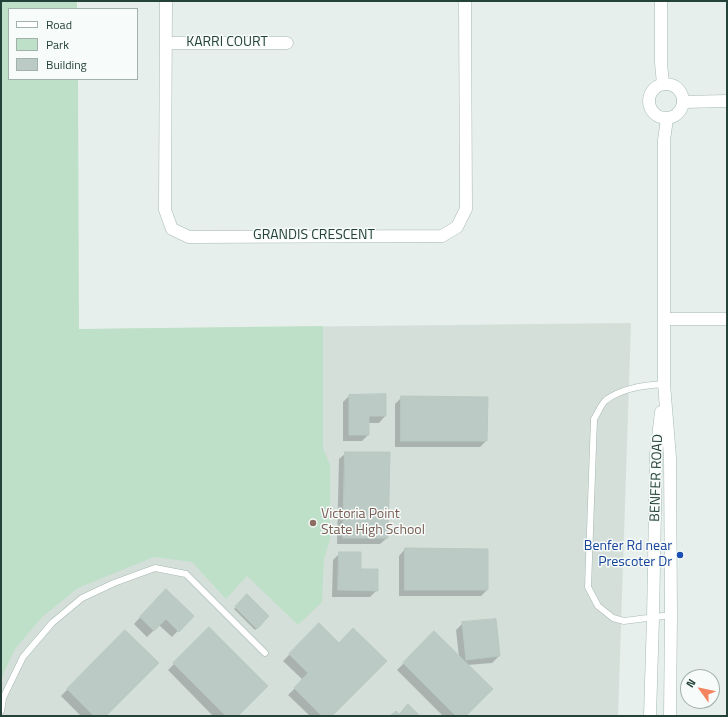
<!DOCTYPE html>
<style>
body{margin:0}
#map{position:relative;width:728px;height:717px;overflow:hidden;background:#e6efeb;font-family:"Titillium Web",sans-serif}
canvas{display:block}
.frame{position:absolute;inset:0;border:2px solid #24423a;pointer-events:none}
.legend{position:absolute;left:8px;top:8px;width:130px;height:72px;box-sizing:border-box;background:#f7fbf9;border:1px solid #a3b1ad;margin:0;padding:5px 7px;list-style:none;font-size:12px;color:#24423a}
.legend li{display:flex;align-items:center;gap:8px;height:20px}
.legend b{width:20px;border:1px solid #a3b1ad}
.north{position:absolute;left:680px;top:669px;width:40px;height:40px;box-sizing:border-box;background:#f7fbf9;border:1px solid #a3b1ad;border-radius:50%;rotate:303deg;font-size:11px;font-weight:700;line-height:16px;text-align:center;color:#24423a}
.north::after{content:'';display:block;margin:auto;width:14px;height:18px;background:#f4845f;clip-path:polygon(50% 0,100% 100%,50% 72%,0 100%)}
</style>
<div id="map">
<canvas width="728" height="717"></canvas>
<div class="frame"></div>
<ul class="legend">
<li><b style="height:5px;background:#fff"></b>Road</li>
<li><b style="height:11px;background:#bfe0c8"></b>Park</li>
<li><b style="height:11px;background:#bbcac4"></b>Building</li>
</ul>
<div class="north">N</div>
</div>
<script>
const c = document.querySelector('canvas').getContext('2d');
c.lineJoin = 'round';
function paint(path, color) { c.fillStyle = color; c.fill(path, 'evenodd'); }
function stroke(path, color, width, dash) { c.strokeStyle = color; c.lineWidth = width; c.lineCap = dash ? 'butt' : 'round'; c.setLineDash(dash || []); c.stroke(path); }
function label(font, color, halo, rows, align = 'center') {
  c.font = font + ' "Titillium Web",sans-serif'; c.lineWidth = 3; c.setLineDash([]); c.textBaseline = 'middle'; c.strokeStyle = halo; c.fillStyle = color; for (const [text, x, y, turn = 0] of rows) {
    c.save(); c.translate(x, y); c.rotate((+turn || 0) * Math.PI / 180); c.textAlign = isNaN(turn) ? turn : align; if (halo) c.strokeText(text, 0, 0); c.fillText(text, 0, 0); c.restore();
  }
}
const built = new Path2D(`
 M631,323L618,716H1V330Z`);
const green = new Path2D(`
 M1,1H77V9H9V79H78L79,329L323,326V448L330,465V540L324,559L322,602L298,625L247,576L226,599L192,562L154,557L78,588L42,617L15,649L1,679Z`);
const shadow = new Path2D(`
 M349,396L385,416L379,423H368V435L362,441H343V402Z
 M402,397L486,441L480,447H395V404Z
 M346,453L387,538L380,544H337L339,459Z
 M405,549L487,590L481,596H399V556Z
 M340,553L360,570L377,590L370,597H332L333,560Z
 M247,596L268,616L255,630L234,609Z
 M159,597L192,616L172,637L159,625L147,637L134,624Z
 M463,623L499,656L492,663L467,665L465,716H443L397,670L434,633L459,657L456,630Z
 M319,625L331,716H310L288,695L303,680L283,661Z
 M209,629L236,716H213L168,670Z
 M125,631L105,716H81L61,696Z`);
const building = new Path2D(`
 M386,394V416H369V435H349V395Z
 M401,396L488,397L487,441H401Z
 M345,452H390L388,538H343Z
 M405,548L488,549V590H405Z
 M339,552H361V569H378V591L338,590Z
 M166,589L194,616L179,632L166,619L154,631L140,617Z
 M247,594L269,616L257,629L235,607Z
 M496,619L500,656L466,660L462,622Z
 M319,623L339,643L353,628L387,661L332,716H322L294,688L308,673L289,654Z
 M209,627L268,686L238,716H226L173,663Z
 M125,630L159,663L106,716H94L67,689Z
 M434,631L493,689L466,716H456L403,663Z
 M408,704L420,716H390L396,711L399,714Z`);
const lane = new Path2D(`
 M664,384C645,385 622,388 606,400C601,404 598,413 594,419L588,587L598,606L613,618L624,621L671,615
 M1,711L3,698L23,657L52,623L82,598L114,583L155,568L186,574L265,653`);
const street = new Path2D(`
 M166,1L165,210L172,229L189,237L442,236L457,227L466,209L465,1
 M166,43H287
 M683,102L727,101
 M665,319H727`);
const secondary = new Path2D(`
 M661,1V63L663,84
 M649 101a17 17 0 1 1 34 0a17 17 0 1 1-34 0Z
 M667,119L664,140V384L670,457L671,615L670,716
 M650,716L653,618L656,454L661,412`);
const markers = [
 [313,523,4,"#8d6e63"],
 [680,555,4,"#1a4fb4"]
];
const streetNames = [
 ["KARRI COURT",227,43],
 ["GRANDIS CRESCENT",314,236],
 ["BENFER ROAD",657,478,-88]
];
const educationNames = [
 ["Victoria Point",321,515],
 ["State High School",321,531]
];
const transitNames = [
 ["Benfer Rd near",672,547],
 ["Prescoter Dr",672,563]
];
paint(built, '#d4dfda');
paint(green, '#bfe0c8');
paint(shadow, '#0003');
paint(building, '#bbcac4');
stroke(building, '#b8c9c2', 1);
stroke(lane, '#a8b8b2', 7);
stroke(street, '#a8b8b2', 13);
stroke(secondary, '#a4bbb3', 13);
stroke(lane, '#fff', 6);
stroke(street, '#fff', 12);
stroke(secondary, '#fff', 12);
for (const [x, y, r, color] of markers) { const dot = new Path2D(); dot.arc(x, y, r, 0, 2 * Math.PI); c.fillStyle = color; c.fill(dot); stroke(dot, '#f7fbf9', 1.5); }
label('14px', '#24423a', '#f7fbf9', streetNames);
label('14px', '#785e54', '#f7fbf9', educationNames, 'left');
label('14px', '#164399', '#f7fbf9', transitNames, 'right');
</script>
